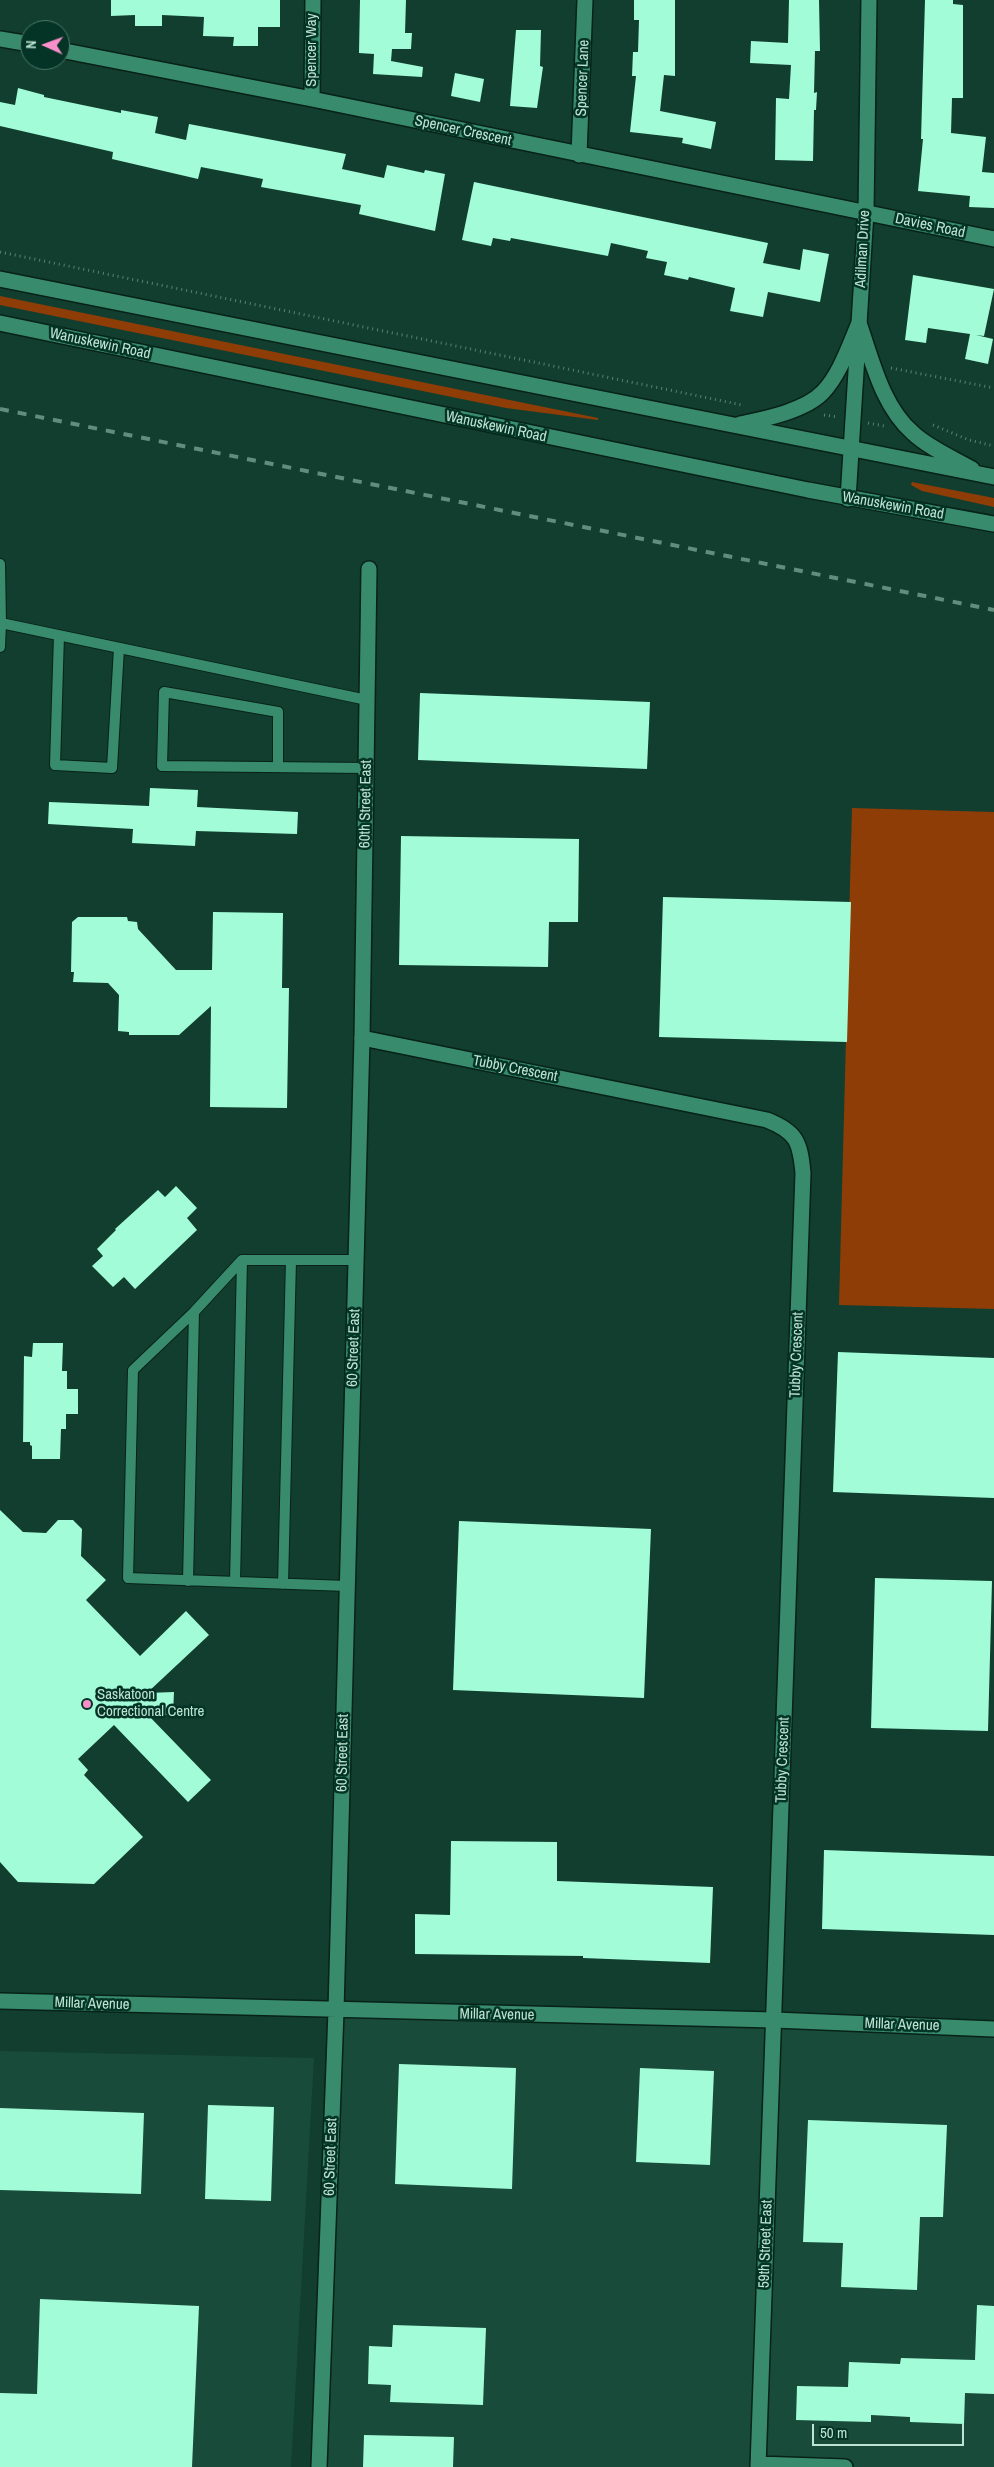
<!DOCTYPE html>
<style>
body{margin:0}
#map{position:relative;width:994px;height:2467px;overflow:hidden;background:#113e2f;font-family:"Archivo Narrow",sans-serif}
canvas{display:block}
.north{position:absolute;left:20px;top:20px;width:50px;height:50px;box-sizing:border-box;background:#043425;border:1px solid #4e7a6b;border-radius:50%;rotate:272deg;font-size:14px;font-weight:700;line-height:20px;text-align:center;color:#bde4d3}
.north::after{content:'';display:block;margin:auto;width:18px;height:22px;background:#f98fca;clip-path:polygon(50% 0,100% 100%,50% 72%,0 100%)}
.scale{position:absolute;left:812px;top:2424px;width:152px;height:22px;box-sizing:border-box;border:2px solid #bde4d3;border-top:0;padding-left:6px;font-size:15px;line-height:18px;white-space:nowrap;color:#bde4d3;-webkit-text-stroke:4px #043425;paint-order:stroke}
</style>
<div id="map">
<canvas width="994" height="2467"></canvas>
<div class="north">N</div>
<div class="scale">50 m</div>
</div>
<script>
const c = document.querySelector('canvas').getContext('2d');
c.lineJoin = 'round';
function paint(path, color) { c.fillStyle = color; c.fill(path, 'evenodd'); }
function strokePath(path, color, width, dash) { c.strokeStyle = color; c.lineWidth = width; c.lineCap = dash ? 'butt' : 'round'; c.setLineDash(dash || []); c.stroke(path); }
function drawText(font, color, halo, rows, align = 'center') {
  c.font = font + ' "Archivo Narrow",sans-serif'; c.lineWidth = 5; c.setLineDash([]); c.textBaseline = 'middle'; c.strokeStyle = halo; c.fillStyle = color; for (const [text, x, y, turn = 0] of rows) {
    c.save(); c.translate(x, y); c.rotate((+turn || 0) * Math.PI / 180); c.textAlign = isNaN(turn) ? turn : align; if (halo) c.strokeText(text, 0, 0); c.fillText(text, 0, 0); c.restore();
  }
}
const built = new Path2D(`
 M336 2011 994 2029V2467H319Z
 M0 2051 314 2058 291 2467H0Z`);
const green = new Path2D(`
 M0 296 598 418V420L506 408 0 305Z
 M912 482 994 498V507L922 491 911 485Z
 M852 808 994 812V1309L839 1305Z`);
const building = new Path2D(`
 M111 0H280V27H258V46H233L234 37 203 36 204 17 162 15V26H135V15L111 16Z
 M360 0H406L405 33H412L411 49H392L391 61 423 67 422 77 373 74 374 54 359 53Z
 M634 0H675V76L664 75 660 111 716 122 711 149 682 143 683 138 630 132 636 76H632L633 52H638L639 20H634Z
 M789 0H819L820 51H815L814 93 817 92 816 110H814L813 161 775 160 776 98 789 99 791 65 750 63 751 41 788 43Z
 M925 0H953V4L963 5V98H952L951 133 986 137 982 172 994 173V208L969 207 970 196 918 191 923 139H921Z
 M516 30H541L540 66 543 67 537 108 510 106Z
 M455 73 484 79 480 102 451 96Z
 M18 88 44 95V97L121 113V110L158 117 155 133 186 140 189 124 346 154 342 169 384 178 387 165 424 173 425 170 445 174 435 231 359 214 361 205 261 187 263 179 201 167 198 179 112 159 113 152 0 126V102L15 105Z
 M474 182 768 243 763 263 800 270 803 249 829 254 820 302 768 292 763 317 730 311 735 288 689 277 688 280 664 275 667 262 646 258 648 251 611 243 608 256 511 238 510 241 493 238 491 246 462 240Z
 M913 275 994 289 984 336 976 335 993 339 988 364 965 359 970 334 928 328 926 343 905 340Z
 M420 693 650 702 647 769 418 760Z
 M150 788 198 790 197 807 298 812 297 834 196 831 195 846 132 843 133 829 48 824 49 802 149 806Z
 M401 836 579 839 578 922H549L548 967 399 965Z
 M663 897 851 902 847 1042 659 1037Z
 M213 912 283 913 282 988H289L287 1108 210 1107 211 1006 179 1035H129V1032L118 1031 119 995 108 983 73 982 74 972H71L72 922 78 917H127L128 921 137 922 138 929 176 970H212Z
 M176 1186 197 1208 187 1218 197 1230 135 1289 124 1277 113 1287 92 1266 103 1256 97 1249 116 1230 115 1229 158 1190 165 1197Z
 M33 1343H63L62 1371H67V1389H78V1414H66V1429H61L60 1459H32V1446L30 1445V1442H23L24 1356 32 1357Z
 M838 1352 994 1358V1498L833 1492Z
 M0 1510 23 1532 46 1533 58 1520H73L82 1529 81 1556 106 1580 86 1600 140 1656 186 1611 209 1635 147 1693 174 1692 173 1715H148L211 1780 188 1802 114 1725 78 1759 88 1770 84 1775 143 1837 94 1884 18 1882 0 1862Z
 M459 1521 651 1529 644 1698 453 1690Z
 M875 1578 992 1581 988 1731 871 1728Z
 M451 1841 557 1842V1881L713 1887 710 1963 583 1958V1956L415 1954V1914L450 1915Z
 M824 1850 994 1856V1935L822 1929Z
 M399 2064 516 2068 512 2189 395 2184Z
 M640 2068 714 2071 710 2165 636 2162Z
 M208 2105 274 2107 271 2201 205 2199Z
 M0 2108 144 2113 141 2194 0 2190Z
 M808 2120 947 2125 943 2217H920L917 2290 841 2287 843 2243 803 2242Z
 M40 2299 199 2306 192 2467H0V2393L37 2394Z
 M977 2305 994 2306V2394L965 2393 964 2424 910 2422V2417L871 2415V2422L796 2420 797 2386 848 2387 849 2362 900 2364 901 2358 975 2360Z
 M393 2325 486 2328 483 2405 390 2402 391 2385 368 2384 369 2346 392 2347Z
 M364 2435 454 2437 453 2467H363Z`);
const path = new Path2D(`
 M0 252 742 405
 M891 368 994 388
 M824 415 838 417
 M868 423 884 426
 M933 425 969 440 994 446`);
const service = new Path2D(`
 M0 564 1 623 367 700
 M59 635 55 765 112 768 119 648
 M0 647 1 623
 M278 766V712L164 692 162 766 367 768
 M188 1581 194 1312
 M235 1582 242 1260
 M283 1584 291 1260
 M347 1586 128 1578 133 1370 194 1312 242 1260H356`);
const minor = new Path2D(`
 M0 39 30 44
 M60 50 312 99 994 239
 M312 99 313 0
 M579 155 585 0
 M369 569 362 1038 767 1120C797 1132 800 1142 803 1173L758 2467
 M758 2464 845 2467`);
const tertiary = new Path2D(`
 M848 499 866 212 869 0
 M0 2001 774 2020 994 2029
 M319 2467 336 2011 362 1038`);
const secondary = new Path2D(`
 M0 279 994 477
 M0 323 808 490 994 524
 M859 323C872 360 882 406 913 433 929 448 953 458 972 469
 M740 424C764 419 805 411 823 392 840 374 849 346 859 323`);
const rail = new Path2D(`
 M0 409 994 610`);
const markers = [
 [87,1704,5,"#f98fca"]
];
const streetNames = [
 ["Spencer Way",312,50,-90],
 ["Spencer Lane",583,78,-88],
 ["Spencer Crescent",463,131,12],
 ["Davies Road",930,226,12],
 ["Adilman Drive",863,249,-87],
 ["Wanuskewin Road",100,344,12],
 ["Wanuskewin Road",496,427,12],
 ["Wanuskewin Road",893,506,10],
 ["60th Street East",366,804,-89],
 ["Tubby Crescent",515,1069,11],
 ["60 Street East",354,1348,-88],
 ["Tubby Crescent",797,1355,-88],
 ["60 Street East",343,1753,-89],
 ["Tubby Crescent",783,1760,-88],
 ["Millar Avenue",92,2004,2],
 ["Millar Avenue",497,2015,1],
 ["Millar Avenue",902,2025,2],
 ["60 Street East",331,2157,-88],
 ["59th Street East",766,2244,-88]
];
const poiNames = [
 ["Saskatoon",97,1695],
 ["Correctional Centre",97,1712]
];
paint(built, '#184b39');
paint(green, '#8f3d07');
paint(building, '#a3fcd8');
strokePath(service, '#082219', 12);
strokePath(minor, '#082219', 18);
strokePath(tertiary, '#082219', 18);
strokePath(secondary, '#082219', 18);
strokePath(path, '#588273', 3, [1, 4]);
strokePath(service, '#388c6d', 10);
strokePath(minor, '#388c6d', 15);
strokePath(tertiary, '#388c6d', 15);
strokePath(secondary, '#388c6d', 15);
strokePath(rail, '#628c7c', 4, [9, 9]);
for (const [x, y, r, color] of markers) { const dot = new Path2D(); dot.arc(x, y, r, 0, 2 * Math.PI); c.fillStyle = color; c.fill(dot); strokePath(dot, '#043425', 2); }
drawText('15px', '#bde4d3', '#043425', streetNames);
drawText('15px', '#bde4d3', '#043425', poiNames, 'left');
</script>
